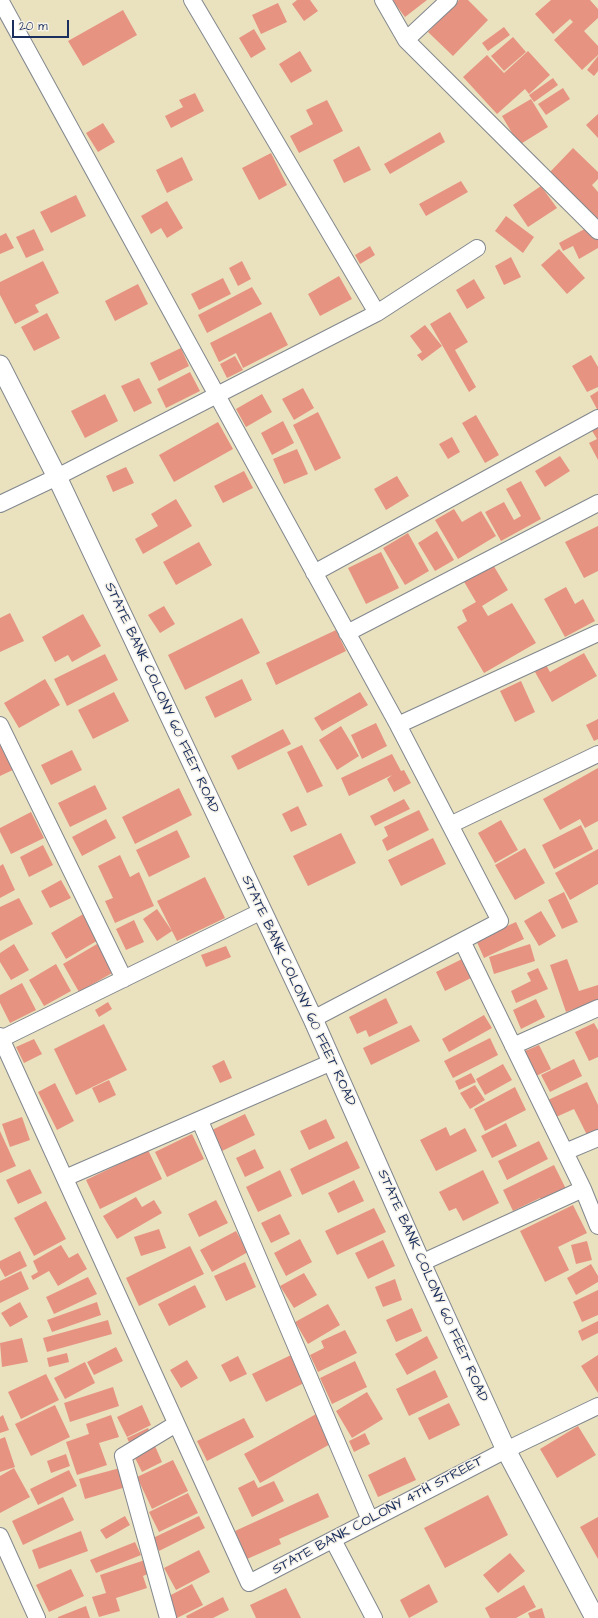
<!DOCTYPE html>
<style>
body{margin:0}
#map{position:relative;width:598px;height:1618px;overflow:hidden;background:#eae1bf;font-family:"Architects Daughter",sans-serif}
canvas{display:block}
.scale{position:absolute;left:12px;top:20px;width:57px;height:18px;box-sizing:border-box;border:2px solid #1b2f5e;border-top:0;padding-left:5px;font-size:12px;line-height:14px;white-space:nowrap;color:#1b2f5e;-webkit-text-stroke:3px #f7f3e8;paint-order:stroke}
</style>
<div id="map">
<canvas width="598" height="1618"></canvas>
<div class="scale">20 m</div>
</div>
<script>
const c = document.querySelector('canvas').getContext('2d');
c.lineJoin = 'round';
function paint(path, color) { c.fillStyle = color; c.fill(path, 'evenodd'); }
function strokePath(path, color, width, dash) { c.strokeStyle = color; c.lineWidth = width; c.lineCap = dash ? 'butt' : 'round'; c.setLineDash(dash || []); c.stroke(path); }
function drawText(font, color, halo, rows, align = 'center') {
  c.font = font + ' "Architects Daughter",sans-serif'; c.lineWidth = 3; c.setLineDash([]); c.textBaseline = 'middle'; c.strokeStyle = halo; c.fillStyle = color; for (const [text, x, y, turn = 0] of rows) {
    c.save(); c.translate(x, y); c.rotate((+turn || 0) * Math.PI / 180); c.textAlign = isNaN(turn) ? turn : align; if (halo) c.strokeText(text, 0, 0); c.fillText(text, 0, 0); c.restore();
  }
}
const building = new Path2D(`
 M297 0H310L318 11 304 21 292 4Z
 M392 0H427L405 17Z
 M459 0H468L488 20 453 56 428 32Z
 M551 0H590L598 9V18L584 31 598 46V55L582 70 554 40 573 22 570 19 553 34 535 14Z
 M278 3 287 22 261 34 252 15Z
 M123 10 137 35 83 66 68 41Z
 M504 27 510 35 488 51 482 43Z
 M254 29 266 49 251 58 239 38Z
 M513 37 526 52 504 71 491 56Z
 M300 51 312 71 291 83 279 64Z
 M528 51 550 75 529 94 525 89 497 114 463 77 487 55 504 73Z
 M598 56V71L594 76 587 70Z
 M553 78 558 85 534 102 529 95Z
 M563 88 570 99 546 115 538 104Z
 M195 93 204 111 171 128 165 116 183 107 179 100Z
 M531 99 548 127 519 145 502 116Z
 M327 100 343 131 299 153 290 136 313 124 306 110Z
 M598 114V138L586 125Z
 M103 123 115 142 98 152 86 133Z
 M440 132 445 142 390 174 384 164Z
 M359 146 371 170 344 183 333 160Z
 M573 148 598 172V179L592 185 598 192V219L550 172Z
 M271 153 287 185 259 200 242 168Z
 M182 157 193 180 167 193 156 170Z
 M461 181 468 192 426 216 419 204Z
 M541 186 557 208 528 227 513 205Z
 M76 195 86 216 51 233 40 212Z
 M167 201 183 228 167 238 161 228 151 234 141 216Z
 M506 216 534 237 523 253 495 231Z
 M590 226 598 240V248L579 259 573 246 563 251 559 243Z
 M34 229 44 250 26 258 16 237Z
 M6 233 14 248 0 254V236Z
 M370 246 375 255 360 264 355 255Z
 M559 249 585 278 567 294 541 265Z
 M511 257 521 277 504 285 495 266Z
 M43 261 59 293 35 305 39 312 15 324 0 295V282Z
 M242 261 251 279 238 286 229 268Z
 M339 276 352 299 320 316 308 294Z
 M223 278 231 294 199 310 191 294Z
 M474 279 485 298 467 309 456 290Z
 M138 284 148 304 115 321 105 301Z
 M252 287 262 304 207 333 198 315Z
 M271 312 288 345 243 368 236 353 219 362 210 343Z
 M450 312 468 342 455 350 476 387 469 392 430 324Z
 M47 313 60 338 34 351 21 327Z
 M425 325 442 346 422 361 417 355 422 352 410 336Z
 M181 348 189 366 159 381 150 363Z
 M591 355 598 367V387L587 392 572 366Z
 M235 356 243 370 227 378 220 364Z
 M190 372 200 391 166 408 157 389Z
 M139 378 152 403 134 412 121 386Z
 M303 388 314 408 294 420 282 399Z
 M598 391V411L590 396Z
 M105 394 118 421 85 438 71 411Z
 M262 394 272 412 246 427 236 409Z
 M318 412 341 458 315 471 293 425Z
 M476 415 499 455 485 463 462 423Z
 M283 421 294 443 272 455 261 433Z
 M218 422 233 449 174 482 159 455Z
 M598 426V460L589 443 597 439 591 429Z
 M452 437 460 452 448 459 439 444Z
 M297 449 308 474 284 484 273 459Z
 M560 456 570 471 545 487 535 471Z
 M126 467 134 483 113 492 106 476Z
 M244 471 253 488 223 503 214 486Z
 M397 476 409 496 386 510 374 489Z
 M521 481 541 519 501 541 485 512 504 502 514 520 521 516 506 489Z
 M176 499 192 526 143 554 135 539 158 526 151 514Z
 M454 509 462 522 481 511 496 536 458 559 435 520Z
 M598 526V571L584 578 565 542Z
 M437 531 454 560 435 571 418 543Z
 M408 533 429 571 405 585 383 548Z
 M199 542 212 565 176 585 163 562Z
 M381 552 399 588 366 604 348 568Z
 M492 563 508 590 482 606 488 616 512 603 536 643 484 673 457 627 467 621 462 610 476 602 463 580Z
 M566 587 575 604 583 599 595 621 565 637 544 599Z
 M164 606 175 624 160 633 148 615Z
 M10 613 24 641 0 652V618Z
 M83 614 101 646 72 662 68 655 55 662 42 637Z
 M242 618 260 653 185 690 168 655Z
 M336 630 346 651 276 685 266 663Z
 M584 653 597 676 552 702 535 672 546 665 550 672Z
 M105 654 118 680 67 706 54 679Z
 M45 679 60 705 19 728 4 703Z
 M242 679 252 700 215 718 205 697Z
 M521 681 535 712 515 722 500 691Z
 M114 692 129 721 93 739 78 710Z
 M360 692 368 705 322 731 314 718Z
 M598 719V739L594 741 586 725Z
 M376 723 387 746 362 759 351 735Z
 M341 726 359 756 337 770 319 740Z
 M283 729 291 744 238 770 231 756Z
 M0 740 17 768 0 776Z
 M302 745 323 786 307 793 287 752Z
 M72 750 82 770 51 785 41 765Z
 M392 754 401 771 404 770 411 783 394 792 387 779 392 775 349 796 341 778Z
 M598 768V821L585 828 580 819 560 830 543 799Z
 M95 785 107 809 70 827 58 803Z
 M179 788 192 815 135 844 122 817Z
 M404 799 410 809 375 826 370 816Z
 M298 806 307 825 291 832 282 814Z
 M419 810 429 830 387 851 382 840 388 836 384 827Z
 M31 812 44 838 11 854 0 832V828Z
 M106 819 116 838 82 856 72 837Z
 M501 820 518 850 495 863 478 833Z
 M581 825 593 849 554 869 542 845Z
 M177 830 190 857 149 877 136 850Z
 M341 833 356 863 308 886 293 856Z
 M433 838 446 864 401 886 388 860Z
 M43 845 53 865 29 877 20 857Z
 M525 848 545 883 515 900 495 865Z
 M598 849V884L570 900 555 873Z
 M120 855 130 877 139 872 154 906 115 923 105 901 113 898 98 866Z
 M3 864 15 890 0 898V866Z
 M205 877 225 918 177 941 157 901Z
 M61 880 71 898 50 908 41 891Z
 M564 892 578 922 562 929 548 900Z
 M19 898 33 924 0 941V907Z
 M157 909 172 931 157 941 143 919Z
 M541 911 556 936 539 946 524 921Z
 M85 913 100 939 66 959 51 933Z
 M134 920 144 942 126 950 116 929Z
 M516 922 524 939 484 958 476 940Z
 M14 944 29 970 11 980 0 962V953Z
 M97 944 114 972 79 992 63 964Z
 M530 944 535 961 494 974 489 957Z
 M226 946 231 957 206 967 201 955Z
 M462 959 471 978 445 991 436 972Z
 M567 959 579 991 598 985V1000L566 1012 550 965Z
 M56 964 71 991 44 1006 29 980Z
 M538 968 548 989 516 1003 511 991 531 981 527 973Z
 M22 983 36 1010 10 1023 0 1003V995Z
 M386 998 398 1023 369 1037 366 1030 357 1034 349 1017Z
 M536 999 545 1017 521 1029 513 1010Z
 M108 1002 112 1009 99 1017 95 1010Z
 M484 1015 492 1028 449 1052 442 1039Z
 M594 1023 598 1030V1057L589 1061 575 1032Z
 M104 1024 127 1070 76 1095 54 1049Z
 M411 1025 420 1041 371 1065 363 1048Z
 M490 1038 498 1055 453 1078 444 1061Z
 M34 1039 42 1054 24 1063 16 1047Z
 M539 1045 551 1069 536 1076 525 1051Z
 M574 1059 582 1076 550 1092 541 1075Z
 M224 1060 232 1078 220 1083 212 1066Z
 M503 1064 512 1080 485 1095 476 1079Z
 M471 1073 476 1082 459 1090 455 1081Z
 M109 1080 116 1095 99 1103 92 1088Z
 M587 1082 598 1105V1137L590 1141 574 1109 556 1117 548 1100Z
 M55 1083 74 1121 57 1130 38 1092Z
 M475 1085 485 1100 470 1109 460 1093Z
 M515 1087 526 1110 485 1131 474 1109Z
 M245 1114 255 1135 222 1151 212 1130Z
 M22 1117 30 1140 10 1147 2 1124Z
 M326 1119 335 1138 309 1150 300 1131Z
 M506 1123 517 1146 492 1158 481 1136Z
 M446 1127 450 1136 465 1128 477 1151 436 1171 420 1140Z
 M0 1131 16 1166 0 1173Z
 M192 1134 204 1159 167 1177 155 1152Z
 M347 1141 360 1168 302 1195 290 1169Z
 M539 1141 548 1159 507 1180 498 1161Z
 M255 1149 264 1168 245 1177 236 1158Z
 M148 1150 162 1179 100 1209 86 1180Z
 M554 1165 566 1189 542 1200 540 1198 513 1211 503 1190Z
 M30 1169 42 1193 18 1204 6 1180Z
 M280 1170 292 1196 258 1212 246 1187Z
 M483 1170 499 1203 463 1221 456 1208 449 1211 439 1192Z
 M354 1180 364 1201 338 1213 328 1193Z
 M136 1197 142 1207 154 1200 162 1213 117 1239 103 1216Z
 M216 1200 228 1223 199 1237 188 1214Z
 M46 1201 66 1239 34 1256 14 1218Z
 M573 1205 587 1233 558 1247 569 1270 545 1282 520 1231Z
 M374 1208 386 1232 337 1255 325 1231Z
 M280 1214 290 1234 271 1243 261 1223Z
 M159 1229 166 1248 141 1256 134 1237Z
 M236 1231 248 1252 212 1272 200 1250Z
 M300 1239 312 1262 286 1276 274 1253Z
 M383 1240 395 1266 368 1279 355 1253Z
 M587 1241 592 1260 576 1264 571 1245Z
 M61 1245 69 1258 78 1253 87 1269 58 1286 49 1271 33 1280 31 1276 38 1272 33 1261Z
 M190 1246 204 1274 139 1306 126 1278Z
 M20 1251 27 1266 5 1277 0 1268V1261Z
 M245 1262 256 1287 226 1301 214 1276Z
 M591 1264 598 1276V1282L576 1295 567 1278Z
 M21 1271 29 1289 0 1303V1281Z
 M304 1273 317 1295 294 1308 280 1286Z
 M88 1277 97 1294 54 1314 46 1297Z
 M395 1279 402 1300 383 1307 375 1287Z
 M195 1285 206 1307 169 1326 158 1304Z
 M598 1290V1315L582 1322 573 1302Z
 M20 1302 28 1317 10 1327 1 1313Z
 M97 1302 101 1315 52 1332 47 1320Z
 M328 1304 340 1325 308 1344 295 1322Z
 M412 1308 422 1331 396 1342 386 1320Z
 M108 1320 112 1334 47 1352 43 1338Z
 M598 1321V1333L582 1341 578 1331Z
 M345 1330 357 1353 318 1372 310 1355 324 1348 321 1341Z
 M427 1336 438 1358 407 1375 395 1354Z
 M22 1338 28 1362 2 1367 0 1343Z
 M116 1347 123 1361 94 1375 87 1362Z
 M67 1353 69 1362 49 1367 47 1358Z
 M291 1355 304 1383 266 1402 252 1374Z
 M598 1355V1393L581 1366Z
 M238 1356 247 1374 230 1382 221 1365Z
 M187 1360 198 1378 181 1388 170 1370Z
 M355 1361 367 1387 332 1404 320 1378Z
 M85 1362 95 1383 65 1399 54 1378Z
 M435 1370 448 1397 409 1416 396 1389Z
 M46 1374 59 1400 21 1419 8 1392Z
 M113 1387 119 1406 70 1422 64 1403Z
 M367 1392 383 1419 352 1438 336 1411Z
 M449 1403 460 1425 429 1440 418 1418Z
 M55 1405 70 1437 31 1456 15 1424Z
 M142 1405 151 1425 127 1437 117 1417Z
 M318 1413 334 1442 260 1483 244 1454Z
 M3 1415 9 1430 0 1433V1417Z
 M111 1415 119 1437 99 1443 107 1465 77 1475 66 1442 89 1434 86 1424Z
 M244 1418 254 1437 207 1461 197 1441Z
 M578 1426 596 1455 557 1478 540 1449Z
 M148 1428 152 1437 132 1448 127 1438Z
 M365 1433 370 1444 354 1452 349 1441Z
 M5 1437 15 1467 0 1472V1439Z
 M155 1446 162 1462 142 1472 134 1456Z
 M66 1454 70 1466 51 1473 47 1461Z
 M405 1457 416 1480 378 1497 368 1475Z
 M173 1460 188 1491 152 1509 137 1477Z
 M14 1468 30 1497 0 1513V1476Z
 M120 1468 126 1487 85 1499 79 1479Z
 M69 1470 77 1486 38 1505 30 1489Z
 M254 1480 258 1488 274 1481 284 1501 252 1517 238 1488Z
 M188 1493 198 1513 159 1532 149 1512Z
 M318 1493 329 1517 279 1539 281 1544 247 1559 235 1531Z
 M488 1495 508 1535 445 1568 424 1528Z
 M63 1497 74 1520 23 1545 12 1521Z
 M125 1516 130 1525 106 1539 100 1530Z
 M199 1516 205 1528 159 1551 153 1538Z
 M598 1517V1559L580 1527Z
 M81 1531 88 1551 39 1569 32 1550Z
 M135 1542 141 1555 96 1573 90 1560Z
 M199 1550 210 1572 176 1590 164 1568Z
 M510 1553 525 1571 498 1593 483 1575Z
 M145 1560 150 1573 143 1576 147 1588 116 1598 120 1611 99 1617 92 1597 106 1593 100 1575Z
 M71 1569 84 1596 49 1612 36 1585Z
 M192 1584 203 1605 177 1618 167 1597Z
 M429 1584 438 1602 409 1618 400 1600Z
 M524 1585 536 1607 516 1618H490L485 1608Z
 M286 1588 301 1618H256L250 1605Z
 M223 1597 229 1610 213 1618H187L186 1616Z
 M86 1606 90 1618H58V1617Z
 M542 1608 545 1618H530L528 1613Z`);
const minor = new Path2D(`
 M0 0 398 725 598 633
 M192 0 377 313
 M383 0 406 40 598 231
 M406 40 449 0
 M0 504 57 477 377 313 477 248
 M314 573 598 418
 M347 633 598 503
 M0 725 124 979
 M450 825 598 754
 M462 941 583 1189 598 1226
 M313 1019 500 921 398 725
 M0 1036 249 1583 506 1450 598 1406
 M1 1039 262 911
 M513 1046 598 1008
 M200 1121 370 1520
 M565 1152 598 1138
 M65 1178 332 1062
 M421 1263 583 1189
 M0 1536 37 1618
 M333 1540 374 1618
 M168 1618 123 1456 176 1424`);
const tertiary = new Path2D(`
 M0 365 57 477 313 1019 421 1263 506 1450 595 1618`);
const streetNames = [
 ["STATE BANK COLONY 60 FEET ROAD",161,698,65],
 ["STATE BANK COLONY 60 FEET ROAD",298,991,65],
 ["STATE BANK COLONY 60 FEET ROAD",432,1286,66],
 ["STATE BANK COLONY 4TH STREET",378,1516,-28]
];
paint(building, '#e79382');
strokePath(minor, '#82888e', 18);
strokePath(tertiary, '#82888e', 21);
strokePath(minor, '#fff', 16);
strokePath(tertiary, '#fff', 19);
drawText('14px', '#1b2f5e', '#f7f3e8', streetNames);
</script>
